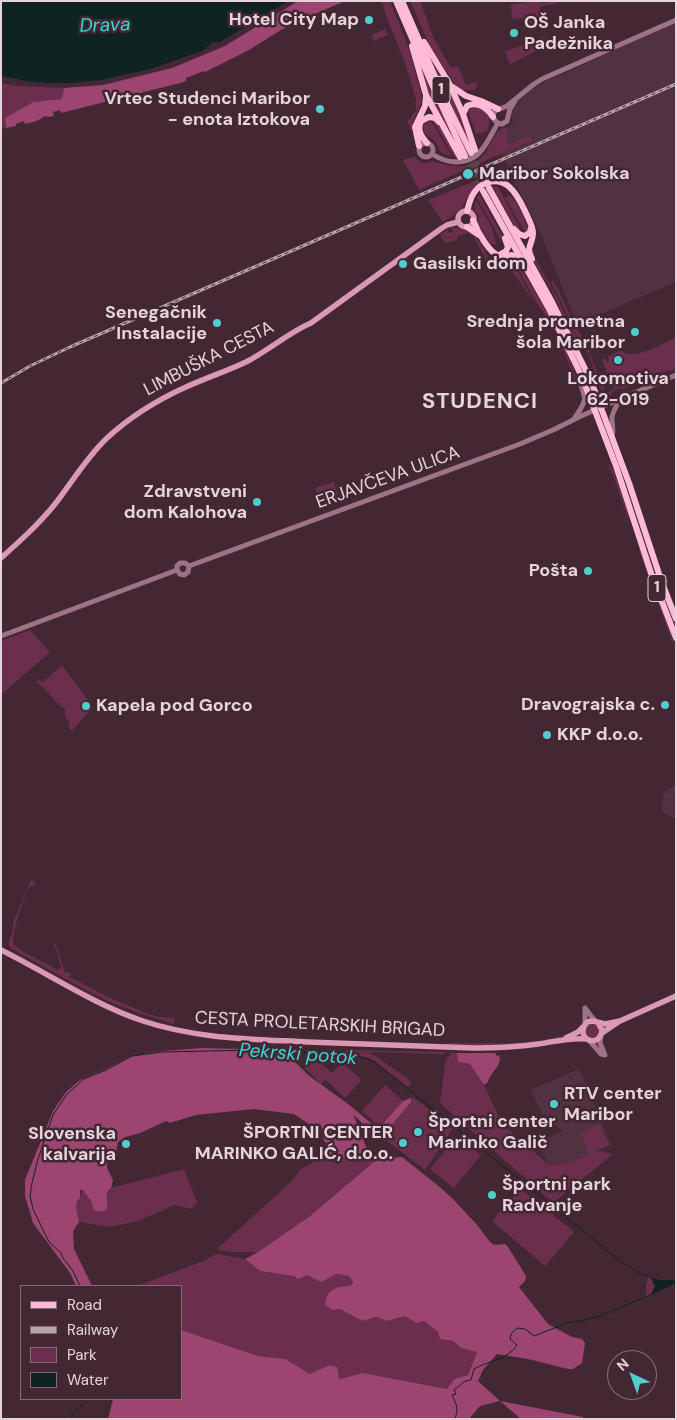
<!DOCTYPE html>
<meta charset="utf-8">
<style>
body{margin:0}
#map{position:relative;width:677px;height:1420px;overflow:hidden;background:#432834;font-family:"DM Sans",sans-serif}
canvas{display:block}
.frame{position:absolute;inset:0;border:2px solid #e6d4db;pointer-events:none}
.legend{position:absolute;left:20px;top:1285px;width:162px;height:115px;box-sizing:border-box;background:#432834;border:1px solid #846d77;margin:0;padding:6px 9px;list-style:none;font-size:15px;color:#e6d4db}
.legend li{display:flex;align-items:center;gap:10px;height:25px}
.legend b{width:25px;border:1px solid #846d77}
.north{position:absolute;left:607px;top:1350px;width:50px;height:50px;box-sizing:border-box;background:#432834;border:1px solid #846d77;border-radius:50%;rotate:318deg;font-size:14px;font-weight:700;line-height:20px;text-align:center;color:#e6d4db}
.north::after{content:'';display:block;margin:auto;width:18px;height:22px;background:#52cdcd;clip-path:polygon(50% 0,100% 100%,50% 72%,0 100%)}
</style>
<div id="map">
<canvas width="677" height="1420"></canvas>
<div class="frame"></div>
<ul class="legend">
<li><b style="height:6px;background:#ffbad8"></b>Road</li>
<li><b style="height:6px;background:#b7a3ab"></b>Railway</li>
<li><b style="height:14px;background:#6b2e4c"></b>Park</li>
<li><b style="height:14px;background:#0f2323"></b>Water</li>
</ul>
<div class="north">N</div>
</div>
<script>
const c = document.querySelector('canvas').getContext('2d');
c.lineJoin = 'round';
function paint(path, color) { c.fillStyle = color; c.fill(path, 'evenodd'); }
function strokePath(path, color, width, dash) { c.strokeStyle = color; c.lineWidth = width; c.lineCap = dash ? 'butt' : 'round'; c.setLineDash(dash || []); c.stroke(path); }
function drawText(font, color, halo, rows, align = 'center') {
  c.font = font + ' "DM Sans",sans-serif'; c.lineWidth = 5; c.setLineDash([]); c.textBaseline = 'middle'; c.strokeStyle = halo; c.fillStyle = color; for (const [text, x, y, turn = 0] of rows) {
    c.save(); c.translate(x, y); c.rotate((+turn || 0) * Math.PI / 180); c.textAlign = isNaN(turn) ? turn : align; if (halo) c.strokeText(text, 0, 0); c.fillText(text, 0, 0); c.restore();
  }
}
const built = new Path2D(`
 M676 22V282L577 324 543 239 494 139 501 129 504 127 507 128 513 123 512 113 514 106 534 87Z
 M676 785V819L662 812V803L663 795 668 790Z
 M579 1069 611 1145 567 1163 549 1165 537 1143 563 1131 543 1116 531 1090Z`);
const green = new Path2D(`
 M382 1H390L409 49 421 93V104L413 121 412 132 407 121 411 119V117L416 110V100L405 63 386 16Z
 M410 1H420L434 39 451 68 458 66 466 85 478 81 475 90H461L454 83 429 44Z
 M540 1V3L556 1V4L540 6 541 23 529 24 528 18 512 19 511 4Z
 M385 29 388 35 374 41 371 35Z
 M544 36 548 45 510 64 505 52Z
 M428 53 445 81 460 113 472 150Z
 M418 58 463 157 428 93Z
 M1 83 18 86 64 88 63 99 33 102 5 118 6 128 1 129Z
 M475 107C488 111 493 118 487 131L476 134 468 112 471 108Z
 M432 119 438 124 458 158 454 157Z
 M429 121 433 124 452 157 440 152C439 150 438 147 437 144 431 135 422 138 424 124Z
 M504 127 507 128V145L528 136 529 138 531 137 533 140 419 190 403 160 415 157C418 159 420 163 425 163 428 163 431 160 435 162 454 167 472 171 486 152 491 144 495 131 504 127Z
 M502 170 499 176C492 178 486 178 480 182 471 187 469 196 464 204 459 212 451 217 443 222L428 200Z
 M493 187H498L522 232 516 229Z
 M479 194 505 241V247L477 198Z
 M510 195C518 202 525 218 528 230L525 232 505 198Z
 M476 200 492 228 496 243V245L491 244 478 223V215L474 209Z
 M451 228C457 227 458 229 463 230 478 234 480 244 488 256L486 260 474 237 469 233 457 236V240L445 243 440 235 448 229V233L453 232Z
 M533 255 557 297 570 327 580 342 579 343 572 336 552 291 531 256Z
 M512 258 520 266 559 333 581 389 583 400 557 334 535 300Z
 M505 261H511L514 264 534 302Z
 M553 281 560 293 561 297 573 321 570 322 562 303 551 282Z
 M571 323 575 324 590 353 588 354 570 324Z
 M676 337V370L668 371 623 389 622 388 619 389 622 373 618 389 611 393V395L608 396C597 391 594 366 589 356L590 355 606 393 614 390 602 360 605 358 607 362 609 361 608 356 620 351 626 353 625 362 626 354C644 355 661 345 676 337Z
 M609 464 614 472 630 519 627 516 613 475 608 465Z
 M334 482 340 502 321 508 315 488Z
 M640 549 669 628 676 652 640 553 639 551Z
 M30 630 50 652 3 693 1 691V641Z
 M62 665 93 707 72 731 68 727 70 723 65 716V709C53 702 48 689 36 682L39 680 43 682Z
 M31 880 35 882 36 887 34 885 29 887C24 900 10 932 14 945L24 952 58 970 61 967 58 955 50 936 53 942 56 945 65 973 71 972 69 977 82 983 108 997 148 1014 160 1017 174 1018V1024L142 1014 112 1003 78 986 9 947C8 939 15 930 13 923Z
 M586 1031a7 7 0 1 1 14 0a7 7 0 1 1-14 0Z
 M570 1033C549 1047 476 1045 448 1045L447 1043C488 1042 531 1048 570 1033Z
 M348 1050 445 1052 444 1055 440 1054 371 1052V1055H374L412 1082 408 1087 370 1058 343 1054 341 1053Z
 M450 1053H457L458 1062 470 1064 484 1085 502 1124 549 1165 567 1163 589 1154 580 1133 599 1124 609 1145 591 1153 598 1151 613 1154 553 1203 440 1103 446 1058 450 1056Z
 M314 1057 332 1073 342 1062 362 1080 345 1098 326 1080 321 1084 304 1067Z
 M385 1085 403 1101 380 1127 362 1111Z
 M413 1097 453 1128 425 1170 382 1137Z
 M457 1136 481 1155 454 1188 430 1169Z
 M367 1149 375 1161 310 1216 258 1252H233L218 1250V1248L292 1181 300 1170 329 1153V1156C340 1160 358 1157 367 1149Z
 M184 1169 197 1202 191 1209 175 1205 135 1222 108 1227 79 1222 76 1208 77 1201 80 1198 82 1189 91 1201 96 1211 104 1210 108 1204 107 1192 111 1188Z
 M521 1189 574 1232 545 1266 492 1221Z
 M216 1254 245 1259 260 1271 295 1276 298 1279 307 1274 321 1282 337 1274 349 1276 353 1282 352 1285 342 1286 333 1310 340 1309 363 1321 376 1317 387 1321 405 1316 416 1323 424 1321 438 1332 440 1339 453 1341 461 1348 477 1352 468 1375 454 1379 447 1389 363 1373 338 1379 310 1374 285 1359 258 1356 181 1330V1286H137L206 1260Z
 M648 1277 651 1278 655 1286 651 1295 646 1297V1287Z`);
const forest = new Path2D(`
 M298 1H345L315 14 281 30 249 50 205 72 204 71 186 78V81L180 83 61 113 60 110 53 112 54 116 49 117 45 116 37 121 25 124 24 121 16 124V126L6 128 5 118 33 102 62 99 64 88 103 85 172 68 225 46Z
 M202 1048 241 1049 270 1053 285 1052 308 1075 348 1104 377 1128 380 1127 403 1101 411 1098V1102L381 1137 376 1139 372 1137 365 1126 353 1114 367 1149C358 1157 342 1159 330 1158L328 1145 324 1141 321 1125 312 1126 294 1114 254 1109 196 1115 170 1123 166 1121 140 1133 125 1137 118 1142 116 1151 107 1163V1168L113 1180 111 1188 107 1192C106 1202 113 1213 96 1211L93 1208 91 1201 82 1189 80 1191V1198L77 1201 76 1208 79 1222 73 1231 74 1249 92 1286H76L70 1273 33 1223 25 1196V1180L53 1111 66 1092 80 1080 106 1069 131 1056 162 1051Z
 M457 1053H496V1056L499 1055C503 1066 490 1072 488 1082L484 1085 470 1064 458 1062Z
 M402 1157 441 1188 453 1199 478 1226 490 1242 494 1245 505 1244 508 1247 526 1276 525 1281 519 1287 548 1324 572 1337 582 1339 585 1343 582 1363 573 1369H568L528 1359 497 1354 483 1370 478 1381 500 1401 583 1417V1419H521L500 1401 480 1406 469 1419H108L113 1399H181V1330L258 1356 285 1359 310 1374 330 1365 337 1367 339 1379 363 1373 447 1389 454 1379 468 1375 477 1352 461 1348 453 1341 440 1339 438 1332 424 1321 416 1323 405 1316 387 1321 376 1317 363 1321 340 1309 333 1310 325 1305C327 1288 337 1287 352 1285L353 1282 349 1276 337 1274 321 1282 307 1275 298 1279 294 1276 260 1271 245 1259 258 1252 310 1216 375 1161 389 1158Z`);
const water = new Path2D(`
 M1 1H289L220 42H213L202 51 170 62 151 69 101 80 70 83H51L32 82 1 76Z
 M651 1278 660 1280H676V1283L651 1295 655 1286Z`);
const stream = new Path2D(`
 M80 1286 73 1271 63 1258 61 1253 49 1242 33 1209 30 1196 32 1183 38 1159 53 1115 67 1094 84 1079 106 1070 132 1056 162 1052 257 1050 289 1051 362 1057 375 1062 620 1261 637 1272 652 1278
 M69 1419C74 1411 82 1406 88 1399
 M454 1419C460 1411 456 1403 452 1395L456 1394 454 1390 465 1381 471 1380 474 1369C488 1361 509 1359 517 1345L510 1339 511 1334 517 1328 525 1329 534 1336 567 1323 581 1321 597 1317 650 1295`);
const primaryTunnel = new Path2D(`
 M471 153 488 187
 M465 156 483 190`);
const tertiary = new Path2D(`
 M498 123C493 120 492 115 495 111L507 106 534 84 542 79 676 20
 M498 123 502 124 507 121 510 109 515 101
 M419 150a7 7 0 1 1 14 0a7 7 0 1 1-14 0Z
 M432 154C449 165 471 166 484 147 489 140 493 131 498 123
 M574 419C585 402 588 402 580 382L582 377
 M612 436C614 430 612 427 612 420 611 414 616 407 619 401
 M189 566 520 444 553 430 581 416 676 375
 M177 570 180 574 184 575 188 572 189 566
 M177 570V566L180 563H185L189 566
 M1 636 177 570
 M585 1008 595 1021
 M585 1008V1024
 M601 1036 600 1043 605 1055
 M589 1040 601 1054 605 1055`);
const secondary = new Path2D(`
 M458 219a8 8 0 1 1 16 0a8 8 0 1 1-16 0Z
 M1 558C20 541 39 524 55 504 72 482 87 457 107 438 131 416 157 400 186 387 206 378 227 371 246 362 269 350 288 333 311 323L442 228 447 225 458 222
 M1 950C49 974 93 1004 143 1021 197 1039 252 1039 308 1042 363 1044 418 1046 474 1048 495 1048 517 1047 538 1044 554 1042 570 1037 586 1039
 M598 1023 602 1030C600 1050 573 1039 587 1022L593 1021 605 1024 620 1021
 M602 1033 620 1021 676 996
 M566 1038 578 1032 583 1027`);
const primary = new Path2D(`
 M396 1 431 82 465 156
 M402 1 443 95 471 153
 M424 42 449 83 463 114 475 150
 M412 46 426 95 460 157
 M451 86 466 96 481 101 498 109
 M463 114 467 106C478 101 487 108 493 117
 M427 143C421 136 417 130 421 121L429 117 435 118 439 122
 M419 146 415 127 425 106 426 96
 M489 188 552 302 591 381 629 483 661 580 676 619
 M483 191 548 307 582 377 616 466 651 573 676 638
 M467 211C470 201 472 191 482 185 505 172 517 194 525 211 528 218 533 226 533 233 533 245 525 246 532 259
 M473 220C477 230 489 254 500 256 503 257 508 256 512 255L519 262
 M467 227 479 235
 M514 229 519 234 525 236 530 232 531 228
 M499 255 506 251 508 247 505 238`);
const rail = new Path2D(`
 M1 383 30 366 70 347 676 84`);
const markers = [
 [369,20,5,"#52cdcd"],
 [514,33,5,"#52cdcd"],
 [320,109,5,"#52cdcd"],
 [468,174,6,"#52cdcd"],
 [403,264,5,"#52cdcd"],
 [217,323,5,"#52cdcd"],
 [635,332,5,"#52cdcd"],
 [618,360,5,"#52cdcd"],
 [257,502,5,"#52cdcd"],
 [588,571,5,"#52cdcd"],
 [665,705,5,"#52cdcd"],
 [86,706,5,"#52cdcd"],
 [547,735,5,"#52cdcd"],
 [554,1104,5,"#52cdcd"],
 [418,1132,5,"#52cdcd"],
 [403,1143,5,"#52cdcd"],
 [126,1144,5,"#52cdcd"],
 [492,1195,5,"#52cdcd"]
];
const shields = [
 [441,90,18],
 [657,588,18]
];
const shieldNames = [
 ["1",441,90],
 ["1",657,588]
];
const poiNames = [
 ["Hotel City Map",359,20],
 ["OŠ Janka",524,23,"left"],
 ["Padežnika",524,44,"left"],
 ["Vrtec Studenci Maribor",310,99],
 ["- enota Iztokova",310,120],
 ["Maribor Sokolska",479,174,"left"],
 ["Gasilski dom",413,264,"left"],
 ["Senegačnik",207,313],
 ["Instalacije",207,334],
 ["Srednja prometna",625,322],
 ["šola Maribor",625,343],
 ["Lokomotiva",618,379,"center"],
 ["62-019",618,400,"center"],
 ["Zdravstveni",247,492],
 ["dom Kalohova",247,513],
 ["Pošta",578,571],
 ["Dravograjska c.",655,705],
 ["Kapela pod Gorco",96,706,"left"],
 ["KKP d.o.o.",557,735,"left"],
 ["RTV center",564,1094,"left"],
 ["Maribor",564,1115,"left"],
 ["Športni center",428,1122,"left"],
 ["Marinko Galič",428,1143,"left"],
 ["ŠPORTNI CENTER",393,1133],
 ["MARINKO GALIĆ, d.o.o.",393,1154],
 ["Slovenska",116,1134],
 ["kalvarija",116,1155],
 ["Športni park",502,1185,"left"],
 ["Radvanje",502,1206,"left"]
];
const streetNames = [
 ["LIMBUŠKA CESTA",209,359,-27],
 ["ERJAVČEVA ULICA",388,478,-20],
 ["CESTA PROLETARSKIH BRIGAD",320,1025,3]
];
const waterNames = [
 ["Drava",105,26,-2],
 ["Pekrski potok",298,1055,4]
];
const districtNames = [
 ["STUDENCI",480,402]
];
paint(built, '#523140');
paint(green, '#6b2e4c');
paint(forest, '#9d4571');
paint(water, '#0f2323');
strokePath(stream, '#0f2323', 1);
strokePath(primaryTunnel, '#5b424d', 6, [6, 3]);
strokePath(tertiary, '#9d7385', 5);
strokePath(secondary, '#da98b5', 5.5);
strokePath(primary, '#ffbad8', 6);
strokePath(rail, '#b7a3ab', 3);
strokePath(rail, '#432834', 1, [4]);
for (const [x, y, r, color] of markers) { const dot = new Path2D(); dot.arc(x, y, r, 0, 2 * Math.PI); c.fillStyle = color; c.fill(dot); strokePath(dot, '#432834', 2); }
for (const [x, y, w] of shields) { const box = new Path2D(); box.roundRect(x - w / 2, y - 13.5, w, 27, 4); c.fillStyle = '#432834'; c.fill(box); strokePath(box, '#e6d4db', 1); }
drawText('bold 16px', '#e6d4db', null, shieldNames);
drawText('bold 18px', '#e6d4db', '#432834', poiNames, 'right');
drawText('18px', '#e6d4db', '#432834', streetNames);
drawText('italic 19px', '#38d9d9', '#432834', waterNames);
c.letterSpacing = '1px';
drawText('bold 22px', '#e6d4db', '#432834', districtNames);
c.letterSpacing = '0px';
</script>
